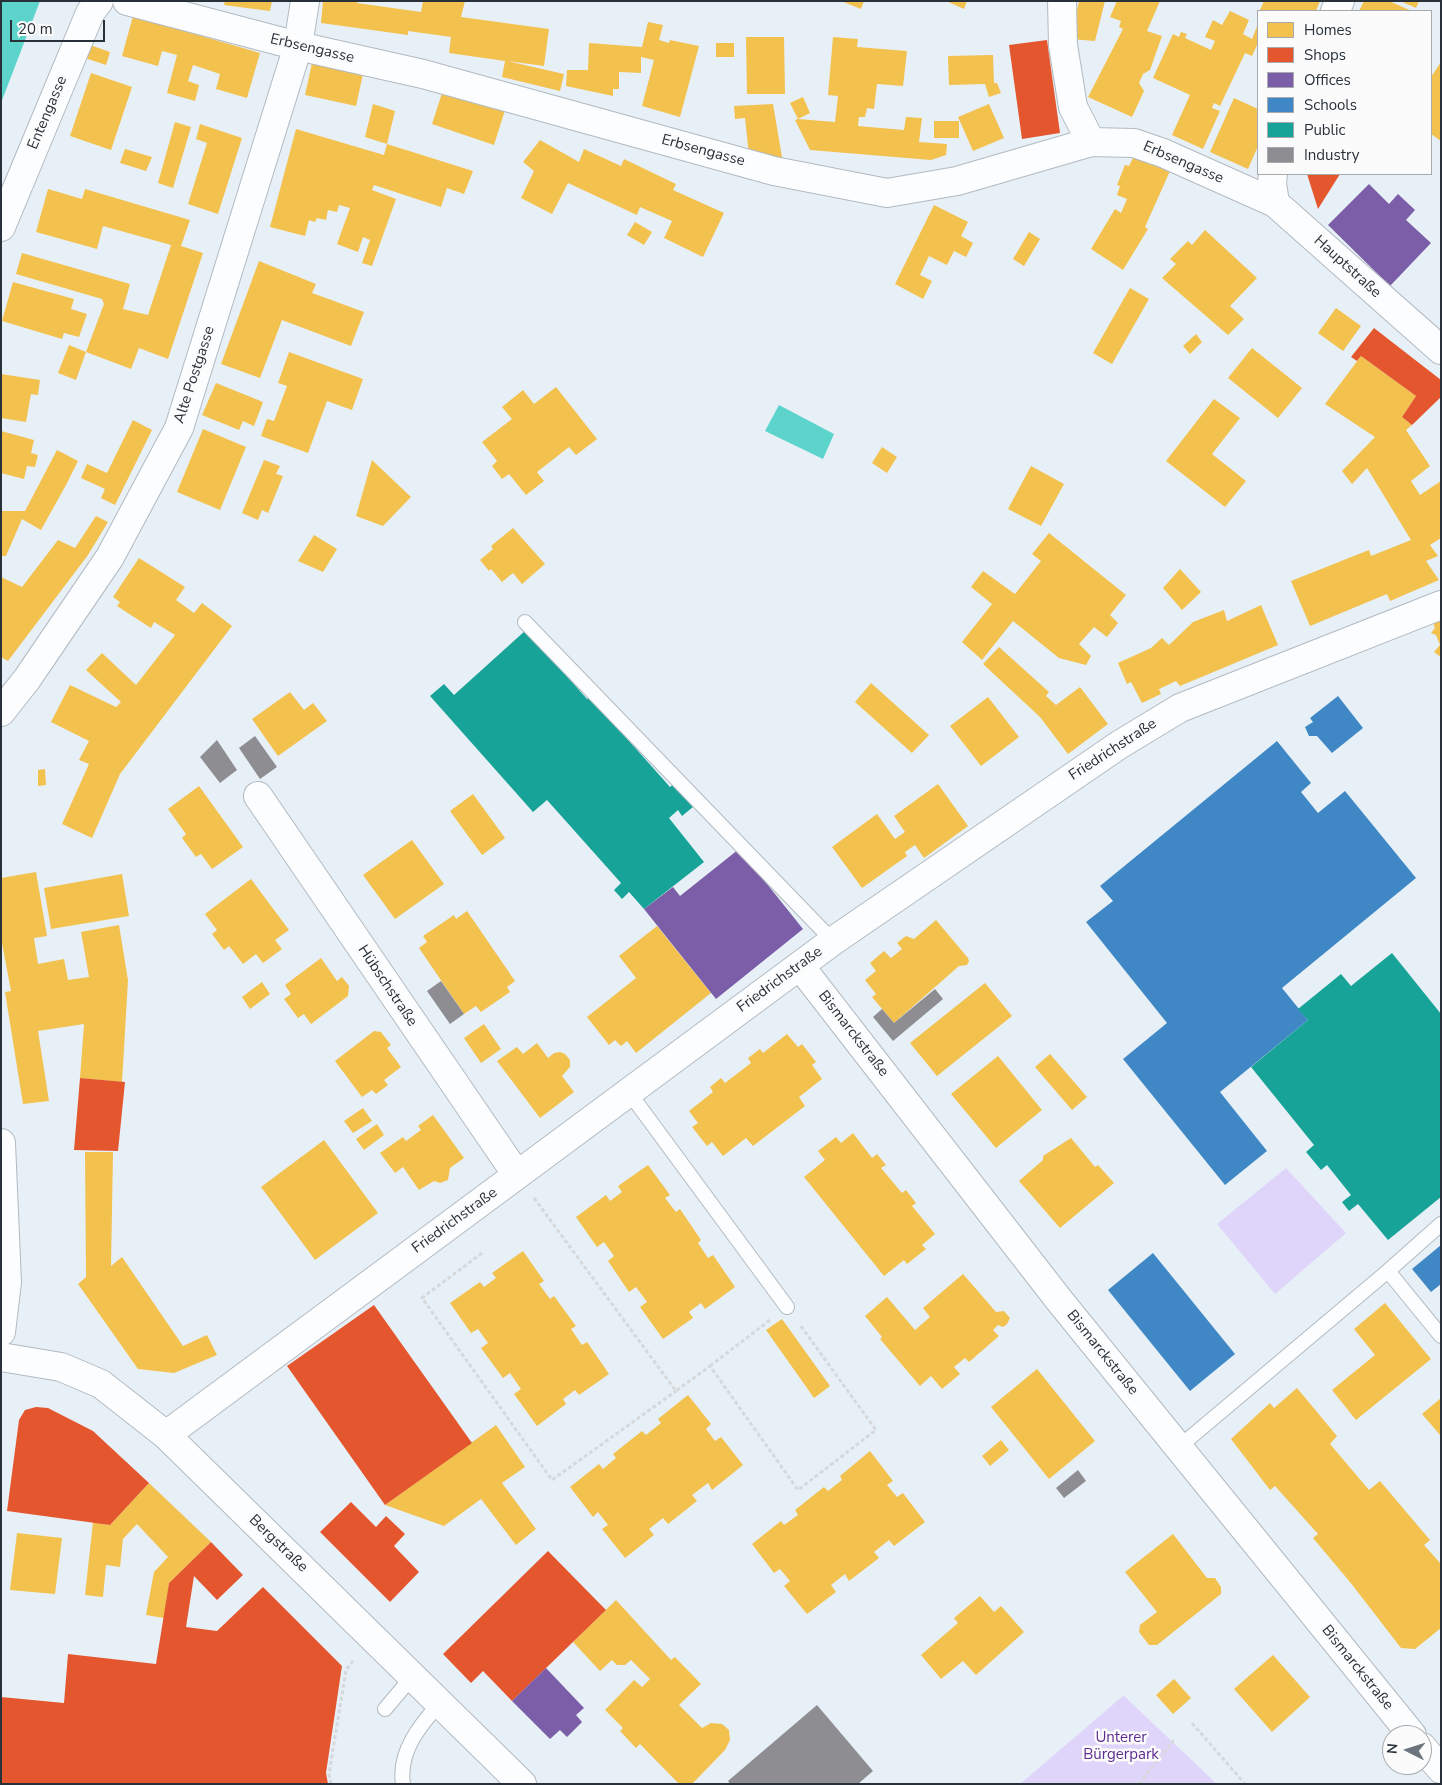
<!DOCTYPE html>
<meta charset="utf-8">
<style>
body{margin:0}
#map{position:relative;width:1442px;height:1785px;overflow:hidden;background:#e8f0f7;font-family:"Nunito Sans",sans-serif}
canvas{display:block}
.frame{position:absolute;inset:0;border:2px solid #283139;pointer-events:none}
.legend{position:absolute;left:1257px;top:10px;width:175px;height:165px;box-sizing:border-box;background:#fbfbfb;border:1px solid #a7aaad;margin:0;padding:6px 9px;list-style:none;font-size:15px;color:#283139}
.legend li{display:flex;align-items:center;gap:10px;height:25px}
.legend b{width:25px;border:1px solid #a7aaad}
.north{position:absolute;left:1382px;top:1725px;width:50px;height:50px;box-sizing:border-box;background:#fbfbfb;border:1px solid #a7aaad;border-radius:50%;rotate:275deg;font-size:14px;font-weight:700;line-height:20px;text-align:center;color:#283139}
.north::after{content:'';display:block;margin:auto;width:18px;height:22px;background:#6b747c;clip-path:polygon(50% 0,100% 100%,50% 72%,0 100%)}
.scale{position:absolute;left:10px;top:20px;width:95px;height:22px;box-sizing:border-box;border:2px solid #283139;border-top:0;padding-left:6px;font-size:15px;line-height:18px;white-space:nowrap;color:#283139;-webkit-text-stroke:4px #fbfbfb;paint-order:stroke}
</style>
<div id="map">
<canvas width="1442" height="1785"></canvas>
<div class="frame"></div>
<ul class="legend">
<li><b style="height:14px;background:#f2c14e"></b>Homes</li>
<li><b style="height:14px;background:#e4572e"></b>Shops</li>
<li><b style="height:14px;background:#7b5ea7"></b>Offices</li>
<li><b style="height:14px;background:#3f88c5"></b>Schools</li>
<li><b style="height:14px;background:#17a398"></b>Public</li>
<li><b style="height:14px;background:#8d8d92"></b>Industry</li>
</ul>
<div class="north">N</div>
<div class="scale">20 m</div>
</div>
<script>
const c = document.querySelector('canvas').getContext('2d');
c.lineJoin = 'round';
function paint(path, color) { c.fillStyle = color; c.fill(path, 'evenodd'); }
function strokePath(path, color, width, dash) { c.strokeStyle = color; c.lineWidth = width; c.lineCap = dash ? 'butt' : 'round'; c.setLineDash(dash || []); c.stroke(path); }
function drawText(font, color, halo, rows, align = 'center') {
  c.font = font + ' "Nunito Sans",sans-serif'; c.lineWidth = 5; c.setLineDash([]); c.textBaseline = 'middle'; c.strokeStyle = halo; c.fillStyle = color; for (const [text, x, y, turn = 0] of rows) {
    c.save(); c.translate(x, y); c.rotate((+turn || 0) * Math.PI / 180); c.textAlign = isNaN(turn) ? turn : align; if (halo) c.strokeText(text, 0, 0); c.fillText(text, 0, 0); c.restore();
  }
}
const green = new Path2D(`
 M1286 1168 1346 1233 1275 1294 1217 1224Z
 M1123 1695 1217 1784H1020L1123 1696Z`);
const water = new Path2D(`
 M1 1H40L1 103Z
 M779 405 834 434 823 459 765 431Z`);
const homes = new Path2D(`
 M225 1H272L270 11 224 5Z
 M323 1H357V3L421 12 423 1H465L461 17 549 29 544 66 507 61 564 74 560 91 502 77 505 61 449 53 451 37 408 31V35L321 23Z
 M841 1H864L861 9Z
 M946 1H967L964 9Z
 M1079 1H1105L1095 41 1071 39Z
 M1117 1H1160L1147 31 1162 36 1150 70 1143 74 1139 83 1144 91 1132 117 1088 97 1123 29 1119 27 1121 21 1110 17Z
 M1264 1H1320L1316 11H1263L1260 10Z
 M1364 1H1389L1412 11H1359Z
 M1400 1H1419L1416 8Z
 M1230 11 1249 20 1243 34 1252 39 1258 24V43L1252 56 1245 53 1220 106 1214 103 1212 108 1220 111 1203 149 1172 135 1190 95 1153 78 1173 34 1179 37 1181 32 1187 34 1185 38 1211 50 1215 41 1205 37 1213 20 1222 25Z
 M133 16 260 53 247 98 216 89 220 74 193 65 188 81 199 85 195 101 167 93 177 55 162 51 158 66 122 56Z
 M648 22 663 25 659 40 669 43 670 40 699 46 680 117 642 106 654 60 641 57V73L619 72V89H613V96L566 86 567 70H588L589 43 642 47Z
 M746 37H784L785 94H747Z
 M833 37 858 39 857 47 907 51 903 86 877 84 874 109 867 108 865 117H859L858 126 904 130 906 117 922 118 919 142 947 144 946 155 931 160 810 150 795 120 798 119 790 103 803 97 810 113 798 119 835 122 838 96 828 95Z
 M716 43H734V57H716Z
 M90 45 110 52 106 65 85 58Z
 M993 55 994 83H997L1001 93 989 97 985 84 949 85 948 56Z
 M1441 62V141L1431 134V77Z
 M312 63 363 74 356 106 305 95Z
 M91 73 132 87 111 150 70 136Z
 M443 90 505 110 494 145 432 124Z
 M1234 98 1258 109V146L1248 169 1210 152Z
 M373 104 395 111 387 144 473 171 464 194 447 188 441 207 374 185 372 190 396 199 372 266 362 263 370 240 363 237 358 252 337 244 350 208 339 205 337 212 328 210 326 220 317 218 315 222 309 220 305 236 270 227 296 129 384 155 387 144 365 137Z
 M773 104 783 163 749 155 745 118 735 119 734 106Z
 M989 104 1004 138 973 151 958 117Z
 M934 121H959V138H934Z
 M175 122 191 127 173 188 158 183Z
 M200 124 242 138 218 214 188 204 207 143 196 139Z
 M540 140 579 162 584 149 621 166 624 159 676 184 673 190 724 213 703 257 664 238 672 221 640 207 637 215 568 183 552 214 521 198 534 171 523 162Z
 M125 149 152 157 146 171 120 163Z
 M1134 156 1170 171 1145 227 1148 229 1123 270 1091 249 1115 209 1121 213 1127 199 1117 195 1120 186 1117 185 1125 165 1129 166Z
 M48 189 82 199 85 189 190 220 181 246 203 253 168 359 139 348 131 369 86 352 104 304 102 299 16 274 22 253 130 284 123 309 148 315 171 245 103 226 97 249 36 232Z
 M934 205 968 222 961 236 973 243 966 257 954 251 947 265 929 256 920 275 932 281 923 299 895 284Z
 M635 222 652 232 644 245 627 235Z
 M1205 230 1257 278 1230 306 1244 319 1228 335 1162 278 1176 264 1170 259 1188 241 1192 245Z
 M1029 232 1040 239 1024 266 1013 259Z
 M259 261 316 284 312 293 364 312 351 346 282 320 260 378 221 364Z
 M13 282 74 299 71 309 87 314 79 337 64 333 62 339 2 321Z
 M1130 288 1149 299 1112 364 1093 353Z
 M1336 308 1361 326 1343 351 1318 333Z
 M1196 334 1202 342 1190 354 1183 346Z
 M69 345 86 352 76 380 58 373Z
 M1252 348 1302 388 1278 418 1228 378Z
 M289 352 363 379 352 410 327 401 308 453 261 436 267 419 274 421 287 386 278 383Z
 M1361 356 1416 396 1402 417 1412 425 1406 430 1430 466 1411 481 1420 495 1441 481V538L1430 545 1438 556 1426 561 1439 580 1390 601 1387 594 1310 626 1291 581 1369 550 1371 556 1411 540 1367 468 1352 484 1342 471 1375 437 1325 404Z
 M1 374 40 380 38 395 31 394 26 422 1 418Z
 M216 383 263 402 254 426 243 421 239 430 202 415Z
 M556 387 597 439 576 455 569 447 537 472 544 481 526 495 509 474 502 479 492 466 497 461 482 442 512 419 502 407 523 390 534 404Z
 M1214 399 1240 418 1212 454 1246 481 1225 507 1166 461Z
 M133 420 152 430 115 505 101 498 105 489 81 478 87 464 107 473Z
 M203 429 246 447 220 510 177 492Z
 M1 431 34 440 31 453 38 455 35 467 27 466 24 479 1 473Z
 M882 447 897 457 887 473 872 463Z
 M57 450 78 461 66 485 41 530 22 519 6 556H1V511H25Z
 M264 460 280 466 276 474 283 476 268 513 262 510 258 520 242 513Z
 M372 460 411 497 383 526 356 516Z
 M1031 466 1064 484 1041 526 1008 509Z
 M96 516 108 522 88 555 8 661 1 657V577L22 587 58 540 75 548Z
 M513 528 545 564 522 584 513 573 502 582 491 569 489 571 480 560 493 549 491 546Z
 M1049 533 1126 595 1110 615 1118 623 1107 637 1094 627 1079 644 1091 656 1086 665 1059 658 1013 621 982 660 962 642 992 604 971 587 983 571 1015 594 1041 561 1032 554Z
 M314 535 337 549 323 572 298 561Z
 M139 558 185 587 176 600 194 613 202 603 232 626 120 774 92 838 62 824 89 764 79 760 89 741 51 722 70 685 116 707 121 702 86 670 102 653 136 685 175 635 154 622 151 628 117 606 120 602 113 597Z
 M1180 569 1201 592 1182 610 1163 588Z
 M1261 605 1278 645 1180 686 1176 681 1159 689 1161 694 1142 703 1131 682 1127 684 1118 663 1151 648 1162 638 1169 645 1193 622 1224 610 1227 621Z
 M1441 616V657L1434 652 1440 645 1436 635 1431 633 1435 628 1432 619Z
 M999 647 1049 692 1046 696 1056 705 1080 687 1108 724 1068 754 1040 717 983 664Z
 M871 683 929 735 912 753 855 702Z
 M290 692 304 710 313 703 327 721 278 756 252 719Z
 M988 697 1019 737 981 766 950 726Z
 M45 769 46 785 38 786V770Z
 M938 784 968 826 924 858 915 845 905 852 907 856 862 888 832 847 877 814 895 839 905 832 894 816Z
 M199 786 243 847 212 869 201 854 196 857 182 838 186 834 168 809Z
 M473 794 505 838 482 855 450 811Z
 M412 840 444 884 395 919 363 875Z
 M36 872 47 936 34 938 38 964 64 959 68 980 89 977 81 932 119 925 128 980 124 1049 122 1082 80 1078 84 1024 38 1031 49 1101 23 1104 5 992 11 991 1 938V878Z
 M122 874 129 916 51 929 44 888Z
 M251 879 289 930 275 940 282 949 263 963 256 954 243 964 229 946 224 950 212 934 217 930 205 914Z
 M467 911 515 981 507 987 510 992 481 1012 476 1006 464 1014 419 948 427 942 423 936 454 915 456 919Z
 M936 920 968 958 969 961 967 965 959 966 894 1023 872 997 876 994 865 980 876 971 870 963 884 951 891 958 902 949 897 943 906 936 914 939Z
 M657 926 711 993 636 1053 627 1041 621 1046 615 1040 609 1045 587 1017 636 978 619 956Z
 M321 958 337 981 342 977 349 986 348 996 311 1024 304 1014 298 1018 284 999 291 994 285 985Z
 M262 982 270 994 250 1009 242 997Z
 M985 983 1012 1016 937 1076 910 1043Z
 M484 1024 501 1049 481 1063 464 1038Z
 M374 1031 381 1032 391 1045 387 1048 401 1067 384 1080 388 1085 376 1094 372 1090 362 1097 335 1061Z
 M787 1034 798 1047 802 1044 816 1062 812 1065 822 1079 799 1097 805 1106 753 1146 746 1138 723 1156 712 1142 707 1146 692 1127 698 1123 689 1111 713 1092 710 1087 721 1078 725 1083 751 1063 748 1058 760 1049 763 1053Z
 M537 1043 548 1058 554 1053 560 1052 565 1054 570 1060V1067L562 1076 574 1092 540 1118 497 1061 517 1047 523 1054Z
 M1050 1054 1087 1097 1072 1110 1035 1067Z
 M998 1056 1042 1110 996 1148 951 1094Z
 M363 1108 372 1121 353 1133 344 1121Z
 M433 1115 464 1158 450 1168 448 1180 440 1183 434 1181 419 1190 403 1167 395 1173 380 1153 403 1137 406 1141 421 1130 418 1126Z
 M377 1124 384 1135 364 1150 356 1139Z
 M853 1133 872 1158 877 1154 886 1165 881 1168 902 1193 906 1190 916 1203 912 1206 935 1234 922 1245 926 1249 907 1264 904 1260 884 1276 804 1177 825 1160 818 1151 836 1137 841 1143Z
 M1071 1138 1095 1167 1098 1165 1114 1183 1060 1228 1019 1181 1043 1160V1156Z
 M324 1140 378 1213 315 1260 261 1187Z
 M85 1152H113L111 1266 122 1257 183 1346 207 1335 217 1355 174 1373 138 1369 78 1284 86 1277Z
 M648 1165 670 1195 665 1198 676 1212 680 1209 701 1240 698 1243 708 1258 713 1255 735 1287 705 1309 701 1303 689 1312 693 1318 663 1339 640 1307 647 1302 636 1287 629 1292 608 1261 614 1256 604 1242 597 1247 576 1217 606 1195 610 1201 622 1192 618 1186Z
 M523 1251 544 1281 539 1284 550 1299 554 1296 576 1326 571 1329 582 1345 587 1342 609 1374 579 1395 575 1390 563 1399 566 1404 537 1426 514 1394 521 1389 510 1373 503 1378 481 1348 488 1343 478 1329 471 1333 450 1303 480 1282 484 1287 496 1278 492 1273Z
 M963 1274 996 1312 1004 1311 1010 1318 1007 1324 1003 1327 998 1325 993 1330 999 1336 969 1362 965 1358 954 1367 960 1374 942 1389 931 1376 920 1386 880 1339 882 1337 865 1316 887 1297 915 1330 930 1317 923 1308Z
 M1385 1303 1431 1359 1356 1420 1332 1390 1375 1355 1354 1329Z
 M782 1319 830 1386 814 1398 766 1330Z
 M1037 1369 1095 1441 1049 1479 991 1407Z
 M1297 1388 1337 1436 1330 1444 1369 1490 1380 1481 1430 1540 1424 1545 1441 1564V1628L1415 1649 1401 1648 1350 1582 1313 1538 1318 1534 1275 1486 1270 1490 1231 1439 1270 1403 1274 1408Z
 M688 1395 711 1424 706 1429 715 1441 721 1437 743 1465 712 1490 708 1483 692 1495 697 1501 668 1524 663 1518 649 1529 654 1535 625 1558 602 1529 608 1525 598 1512 593 1517 570 1487 599 1464 603 1469 616 1458 613 1454 642 1431 646 1435 661 1423 658 1419Z
 M1441 1398V1436L1422 1414Z
 M496 1425 525 1467 502 1483 536 1529 516 1545 481 1499 444 1526 385 1505Z
 M1001 1440 1009 1450 990 1466 982 1456Z
 M870 1451 893 1481 887 1485 897 1497 903 1493 925 1522 894 1546 889 1540 874 1552 879 1558 849 1581 845 1574 831 1585 836 1592 807 1614 784 1586 790 1581 780 1569 774 1573 752 1544 781 1521 784 1525 798 1515 795 1510 824 1487 828 1491 842 1480 840 1476Z
 M149 1483 211 1542 169 1583 164 1618 146 1615 154 1572 168 1557 137 1524 123 1539 120 1567 106 1565 103 1597 85 1595 93 1522 110 1525Z
 M17 1533 62 1538 55 1594 10 1590Z
 M1173 1534 1207 1578H1215L1221 1587V1594L1157 1645H1149L1139 1632 1140 1625 1157 1612 1125 1572Z
 M980 1596 994 1612 1001 1606 1024 1632 976 1675 963 1661 941 1679 921 1655 958 1623 954 1618Z
 M616 1600 671 1660 675 1657 701 1684 679 1705 702 1728 711 1723 722 1724 729 1730 730 1740 725 1750 692 1784H679L640 1744 636 1748 620 1731 623 1728 605 1710 634 1680 642 1687 650 1679 631 1660 625 1665H617L612 1660 600 1671 573 1642Z
 M1273 1655 1310 1697 1272 1732 1234 1689Z
 M1174 1679 1191 1698 1173 1714 1156 1695Z`);
const shops = new Path2D(`
 M1047 40 1060 133 1022 139 1009 45Z
 M1307 174H1340L1318 209Z
 M1374 328 1441 380V397L1412 425 1402 417 1416 396 1361 356 1357 361 1351 357Z
 M80 1078 125 1082 118 1151 74 1150Z
 M374 1305 472 1443 385 1505 287 1366Z
 M36 1407 48 1408 93 1431 149 1483 110 1525 7 1511 19 1420 25 1410Z
 M351 1502 376 1527 386 1516 405 1534 394 1546 419 1572 390 1602 320 1532Z
 M211 1542 243 1575 217 1600 194 1576 186 1627 217 1631 263 1587 342 1666 326 1773 328 1784H1V1697L64 1703 68 1654 156 1664 169 1583Z
 M548 1551 606 1610 512 1701 483 1671 471 1683 443 1654Z`);
const offices = new Path2D(`
 M1369 184 1389 204 1398 194 1415 210 1406 220 1431 243 1390 286 1328 225Z
 M739 849 803 929 716 999 644 909 673 887 680 896Z
 M546 1668 584 1708 576 1715 582 1722 567 1737 560 1730 550 1739 512 1701Z`);
const schools = new Path2D(`
 M1338 696 1363 728 1332 753 1317 736H1309L1305 727 1313 722 1310 718Z
 M1277 741 1311 783 1301 792 1318 813 1345 791 1416 878 1282 988 1308 1020 1220 1092 1267 1151 1225 1185 1123 1059 1167 1023 1086 922 1113 901 1100 886Z
 M1441 1245V1284L1431 1292 1412 1269Z
 M1153 1253 1235 1354 1190 1391 1108 1290Z`);
const public = new Path2D(`
 M526 630 587 699 590 697 670 787 675 783 693 807 682 816 678 810 669 818 704 862 644 909 629 892 622 899 614 890 621 883 547 800 533 812 430 696 444 684 454 695Z
 M1392 953 1441 1014V1197L1388 1240 1358 1204 1349 1211 1342 1202 1351 1195 1327 1165 1321 1170 1306 1152 1314 1145 1251 1067 1308 1020 1298 1009 1341 974 1351 986Z`);
const industry = new Path2D(`
 M255 736 277 767 260 779 239 748Z
 M217 740 237 770 220 783 200 757Z
 M441 981 464 1014 450 1024 427 991Z
 M935 989 943 999 893 1041 873 1017 882 1009 894 1023Z
 M1078 1470 1086 1481 1064 1498 1056 1488Z
 M817 1705 873 1771 858 1784H730L728 1781Z`);
const path = new Path2D(`
 M534 1198 676 1391 710 1366 798 1490 876 1430 800 1325
 M482 1253 422 1298 552 1480 676 1391
 M710 1366 770 1320
 M1192 1723 1245 1784
 M331 1784 329 1774 346 1670 353 1661
 M1139 1784 1174 1740`);
const lane = new Path2D(`
 M525 622 833 941
 M628 1091 787 1307
 M1441 1224 1388 1271 1441 1336
 M1179 1447 1388 1271
 M385 1709 412 1677
 M403 1784C398 1752 420 1725 440 1703`);
const street = new Path2D(`
 M127 1 298 46 423 74 774 171 887 193 957 181 1091 142 1134 143 1163 153 1275 203
 M1062 1 1063 45 1073 107 1091 142
 M1335 11 1340 1
 M1273 174 1272 183 1275 203 1441 350
 M1 227 90 13 99 1
 M1 712 27 679 110 557 179 428 298 46 305 1
 M258 796 517 1175
 M800 966 1059 1300 1412 1735
 M1 1143 7 1282 1 1332
 M166 1435 833 941 1119 745 1180 708 1441 605
 M1422 1747 1441 1769`);
const secondary = new Path2D(`
 M1 1357 61 1367 101 1384 166 1435 522 1784`);
const streetNames = [
 ["Erbsengasse",312,49,13],
 ["Entengasse",48,113,-67],
 ["Erbsengasse",703,151,15],
 ["Erbsengasse",1183,163,23],
 ["Hauptstraße",1347,267,42],
 ["Alte Postgasse",195,375,-72],
 ["Friedrichstraße",1113,750,-33],
 ["Friedrichstraße",780,980,-36],
 ["Hübschstraße",387,986,56],
 ["Bismarckstraße",853,1034,52],
 ["Friedrichstraße",455,1221,-36],
 ["Bismarckstraße",1102,1353,51],
 ["Bergstraße",278,1544,44],
 ["Bismarckstraße",1357,1668,51]
];
const parkNames = [
 ["Unterer",1121,1738],
 ["Bürgerpark",1121,1755]
];
paint(green, '#dfd5fa');
paint(water, '#5dd4cb');
paint(homes, '#f2c14e');
paint(shops, '#e4572e');
paint(offices, '#7b5ea7');
paint(schools, '#3f88c5');
paint(public, '#17a398');
paint(industry, '#8d8d92');
strokePath(lane, '#b2bac1', 16);
strokePath(street, '#b2bac1', 30);
strokePath(secondary, '#b2bac1', 30);
strokePath(path, '#d6d9db', 3, [4, 2.5]);
strokePath(lane, '#fcfdfe', 14);
strokePath(street, '#fcfdfe', 28);
strokePath(secondary, '#fcfdfe', 28);
drawText('15px', '#283139', '#fbfbfb', streetNames);
drawText('15px', '#5f2d91', '#fbfbfb', parkNames);
</script>
